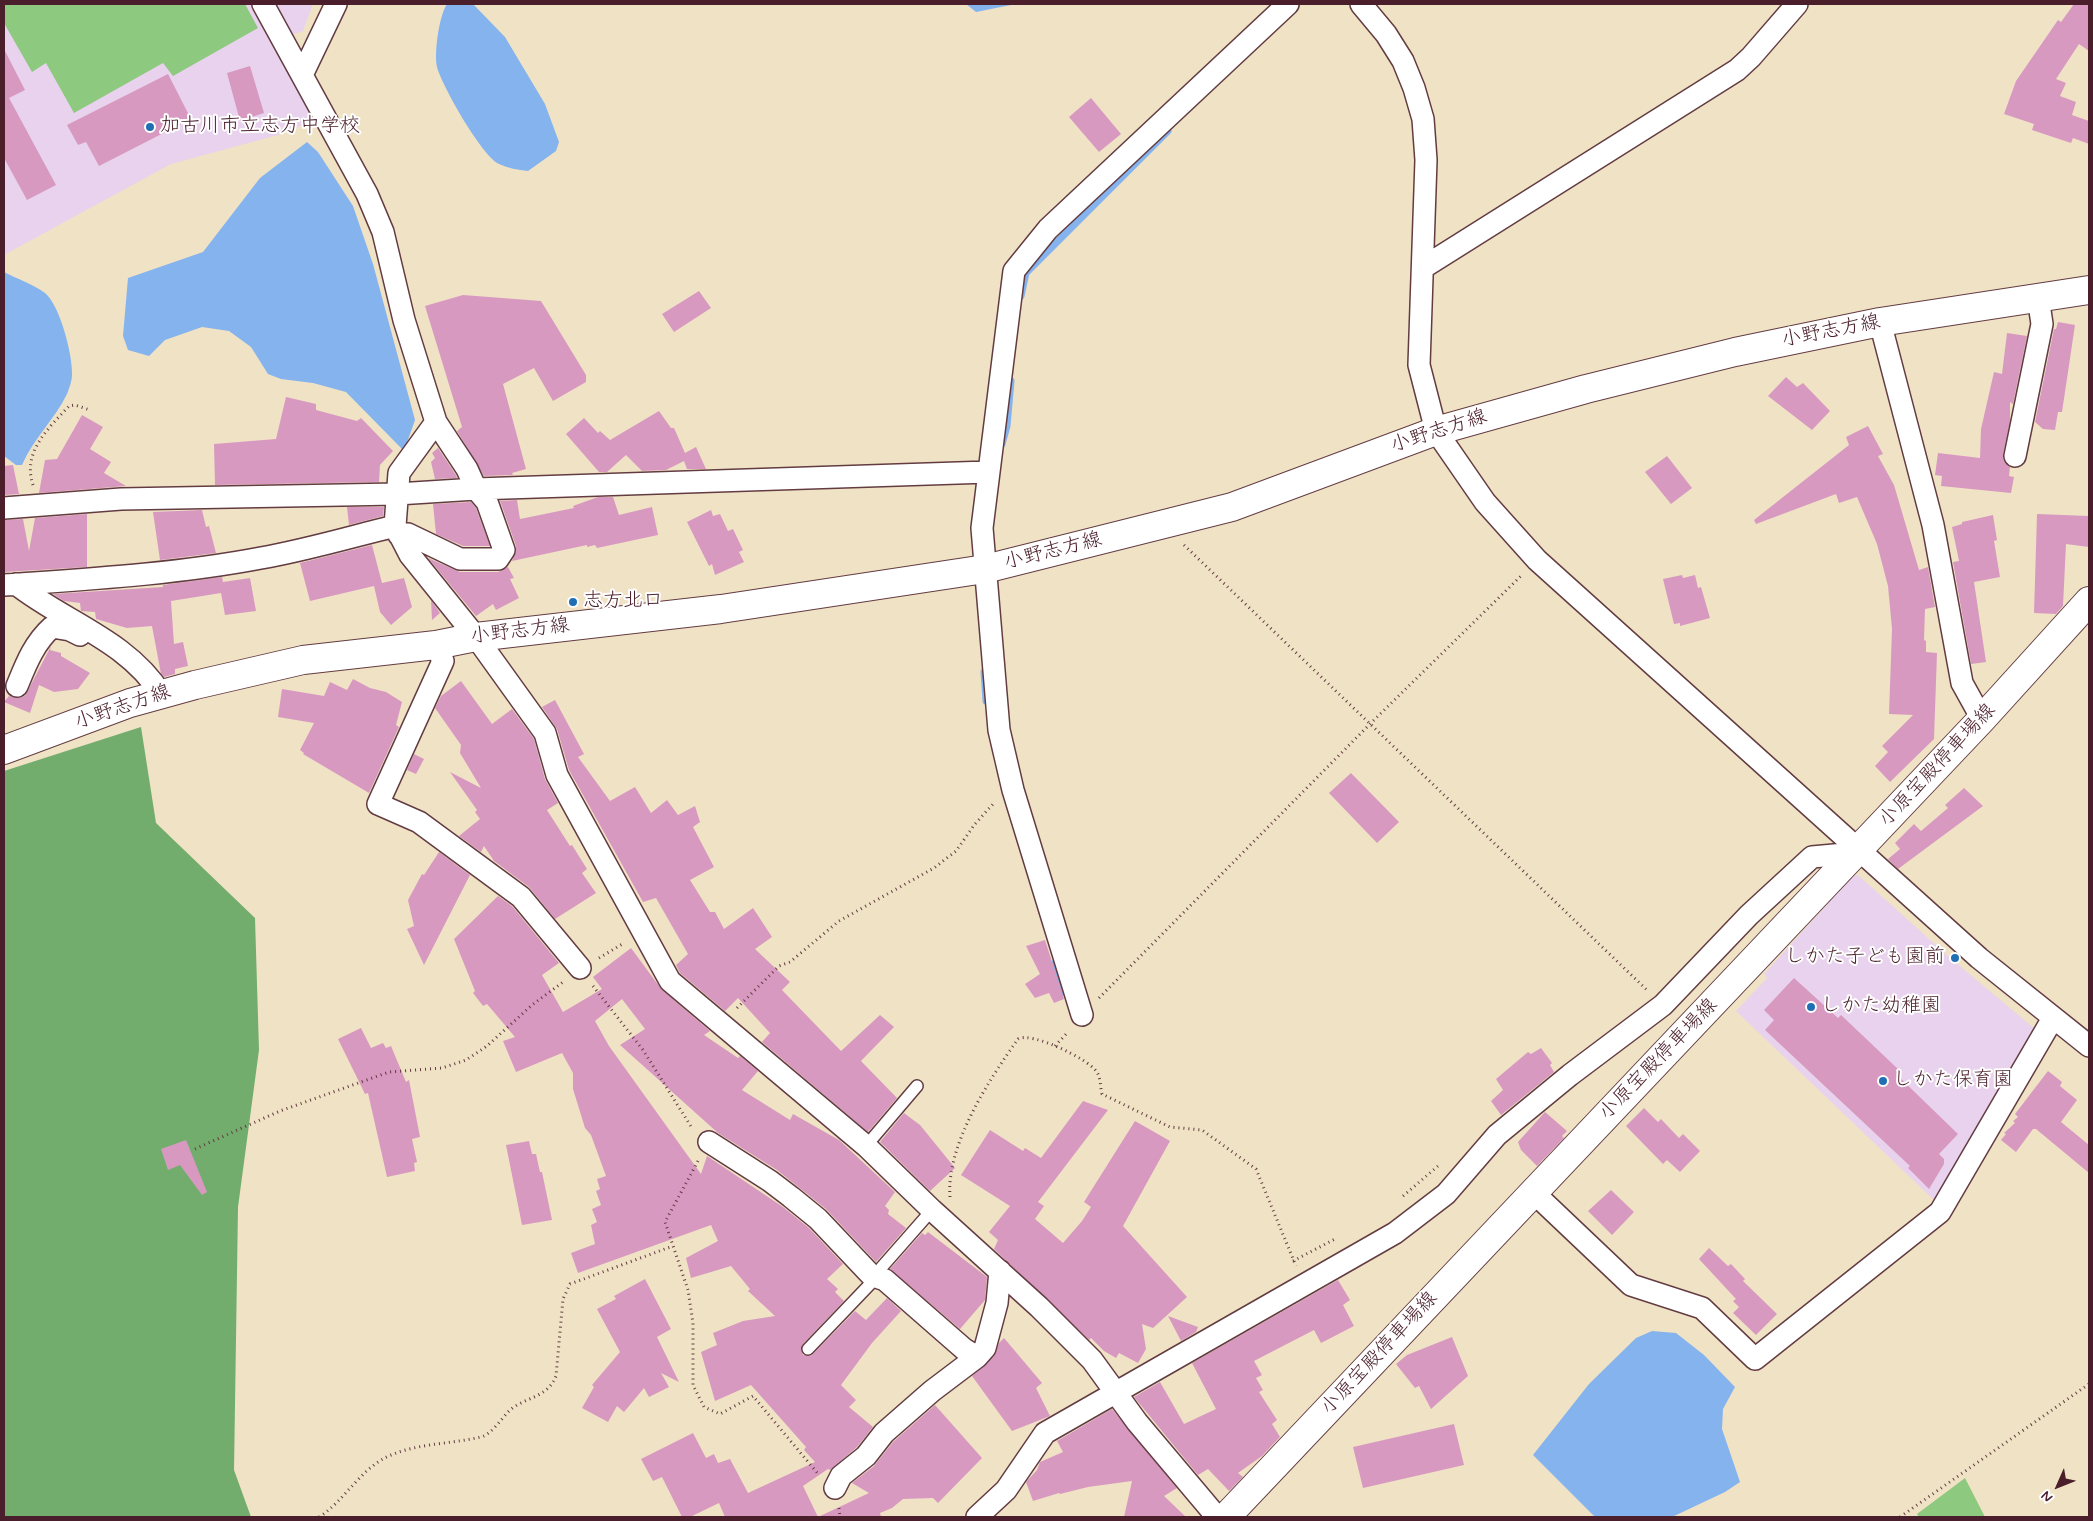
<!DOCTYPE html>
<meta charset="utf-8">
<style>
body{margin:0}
#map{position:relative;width:2093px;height:1521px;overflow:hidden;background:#f0e2c5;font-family:Mynerve,sans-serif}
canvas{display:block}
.frame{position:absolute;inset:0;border:5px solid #4a1f2b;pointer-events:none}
.north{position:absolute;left:2033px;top:1461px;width:50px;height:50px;-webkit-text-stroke:4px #fff;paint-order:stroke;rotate:226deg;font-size:14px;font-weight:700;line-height:20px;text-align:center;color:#4a1f2b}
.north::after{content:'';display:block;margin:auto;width:18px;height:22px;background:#4a1f2b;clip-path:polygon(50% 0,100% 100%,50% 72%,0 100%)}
</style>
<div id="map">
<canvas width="2093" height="1521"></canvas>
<div class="frame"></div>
<div class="north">N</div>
</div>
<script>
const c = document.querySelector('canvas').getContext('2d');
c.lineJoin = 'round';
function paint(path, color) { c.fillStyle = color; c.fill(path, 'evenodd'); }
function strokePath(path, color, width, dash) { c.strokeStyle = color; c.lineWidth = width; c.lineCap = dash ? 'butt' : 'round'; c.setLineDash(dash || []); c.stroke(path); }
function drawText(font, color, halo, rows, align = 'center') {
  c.font = font + ' Mynerve,"Klee One",sans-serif'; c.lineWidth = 4; c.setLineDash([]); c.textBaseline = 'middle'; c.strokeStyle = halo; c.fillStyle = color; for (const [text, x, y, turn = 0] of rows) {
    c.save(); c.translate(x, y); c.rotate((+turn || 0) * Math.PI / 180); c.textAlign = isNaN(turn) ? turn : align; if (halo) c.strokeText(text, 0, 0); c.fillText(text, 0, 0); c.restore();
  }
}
const built = new Path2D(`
 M4 4H252L315 120 278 135 171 164 4 255Z
 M275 4H313L303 31 291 35Z
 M1858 875 1948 956 2035 1029 1935 1201 1736 1011 1767 978 1764 974 1853 876Z`);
const green = new Path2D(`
 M4 4H245L258 28 173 76 163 63 74 113 46 63 32 72 4 23Z
 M1965 1478 1985 1517H1919L1917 1514Z`);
const forest = new Path2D(`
 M141 727 156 823 255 918 259 1050 238 1207 234 1470 251 1517H4V771Z`);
const water = new Path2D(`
 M447 4H473L505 37 545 104 559 142 556 151 528 171C518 170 508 168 499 164 482 156 442 86 437 67 434 53 439 16 447 4Z
 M966 4H1016L976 12Z
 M307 142 318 152 353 206 373 264 415 420 404 451 346 392 313 383 281 379 268 374 251 347 229 331 202 327 165 340 149 356 128 350 123 336 128 278 203 252 260 178Z
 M4 272C17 279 33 284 45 293 60 305 73 356 72 375 72 381 69 389 67 394 55 419 33 439 22 465H16L4 456Z
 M1652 1331 1676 1333 1704 1355 1735 1387 1723 1409 1722 1429 1740 1482 1725 1492 1672 1517H1595L1533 1455 1589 1384 1636 1338Z`);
const stream = new Path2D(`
 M1021 296 1026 273 1168 131
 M1002 444 1007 426 1011 381
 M984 672 986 701
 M1055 963 1063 992`);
const building = new Path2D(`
 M2074 4H2089V51L2079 44 2056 79 2066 83 2060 96 2076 102 2072 115 2089 121V144L2073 138 2071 143 2032 130 2034 124 2004 114 2016 81 2058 20 2061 22Z
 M4 49 25 90 9 98 56 185 27 200 4 158Z
 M250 66 264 113 240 121 227 73Z
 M168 74 191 119 99 166 86 142 78 145 67 125Z
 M1091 98 1121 134 1099 152 1069 117Z
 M699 291 711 308 674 332 662 314Z
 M463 295 541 301 586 375V382L553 401 534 368 503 384 526 469 512 473 513 475 484 476 457 431 462 427 425 306Z
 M2058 322 2075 325 2062 412H2058L2055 430 2043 429 2035 422 2054 329H2056Z
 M2007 333 2027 336 2013 404 2010 402V421L2003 454V460L2010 467 2009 476 2014 477 2011 493 1941 486 1942 476 1935 475 1938 453 1980 458 1981 429 1994 372 2002 374Z
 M1786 377 1797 387 1803 383 1830 411 1812 430 1768 396Z
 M286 397 316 404V410L357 421 361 418 393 451 380 465 379 482 215 485 214 444 276 439Z
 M659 411 671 428H674L685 453 696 447 706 469H687L684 461 666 470 642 471 626 455 607 472H599L566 434 584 418 598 433 600 431 610 440Z
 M82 415 103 427 90 449 111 462 104 473 126 486 39 493 45 460 57 459Z
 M1868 426 1883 454 1878 456 1894 485 1919 570 1928 567 1935 607 1925 609 1924 640 1926 641V652L1937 653 1934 739 1890 782 1875 766 1888 752 1882 746 1913 715 1889 714 1892 629 1888 586 1877 544 1857 497 1839 503 1836 494 1756 524 1754 520 1849 445 1846 437Z
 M438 448 456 475 457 478 435 479 431 462 435 458 432 453Z
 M1667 456 1692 488 1671 504 1645 472Z
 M13 465 19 494 4 495V466Z
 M598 497H613L619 515 652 507 658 535 597 548 595 545 587 547V545L512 561 516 552V546L500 501 517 500 520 519 574 508 573 506Z
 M471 502 476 508 490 546H463L436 534 433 504Z
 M347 507H384L383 516 349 525Z
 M202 510 206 527 209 526 216 553 160 560 153 512Z
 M711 510 713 516 720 514 728 531 733 529 743 550 739 552 744 562 715 575 712 564 709 566 687 522Z
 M87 514V567L4 572V520L23 519 29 551 35 518Z
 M2037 514 2089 516V547L2066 544 2063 606 2056 614 2034 613Z
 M1993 515 1997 540 1994 541 2000 577 1974 582 1986 662 1971 664 1953 562 1959 561 1952 527 1962 524V522Z
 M372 545 382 583 404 578 412 607 391 625 380 612 374 586 310 601 300 563Z
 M428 558 460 572H498L508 567 514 578 510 579 519 598 496 610 493 604 476 616Z
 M1682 575 1683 578 1695 575 1698 588 1701 587 1710 618 1680 626V623L1674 624 1663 579Z
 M222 577 223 582 250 578 256 611 225 615 221 593 171 601 174 644 183 642 188 666 175 669V674L164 677 161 674 152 626 127 628 96 619 95 612 81 611 80 603 64 601 53 594 163 587V585Z
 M431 600 440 613 432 620Z
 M51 646 50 650 61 653V656L90 673 78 689 54 692 39 685 30 713 4 702 9 696 18 698 25 696Z
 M353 679 370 688 386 692 402 702 396 725 399 727 369 793 303 754 304 753 300 750 314 723 278 717 282 689 324 696 330 682 347 690Z
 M461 681 492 724 512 709 534 739 545 779 558 803 547 810 570 846 572 845 587 869 582 873 596 893 555 919 529 887 494 861 484 846 481 852 459 836 480 819 475 812 477 810 450 772 481 788 460 753 461 745 435 708 441 696Z
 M555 700 584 754 578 757 610 801 635 787 651 813 667 800 678 815 695 806 700 822 693 827 714 867 690 880 710 912H715L724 929 753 908 772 937 755 949 790 982 782 990 841 1051 880 1015 894 1027 861 1061 897 1098 868 1132 762 1042 770 1033 738 998 725 1011 680 973 676 965 688 954 656 898 643 902 569 770 557 729 542 707Z
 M414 754 424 759 416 774 407 770Z
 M1351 773 1399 822 1377 843 1329 793Z
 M1964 788 1983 806 1898 869 1888 859 1900 849 1895 843 1914 824 1921 831 1948 808 1945 805Z
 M439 852 470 875 424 965 407 929 414 926 408 900 422 874 424 875Z
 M498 896 512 906 559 963 542 975 563 1012 602 989 593 977 631 948 662 990 710 1031 704 1035 738 1058 740 1056 758 1071 742 1090 790 1120 793 1114 839 1140 895 1192 885 1206 889 1210 888 1214 906 1228 876 1262 826 1209 777 1170 718 1133 620 1045 645 1029 622 999 595 1021 609 1046 701 1174 707 1156 783 1207 809 1228 843 1264 827 1279 838 1289 835 1292 844 1301 803 1344 801 1351 803 1355 810 1356 813 1354 855 1311 866 1320 887 1298 901 1311 872 1343 841 1385 856 1400 849 1407 873 1427 857 1447 830 1470 828 1469 803 1486 818 1517 869 1493 852 1483 874 1466 893 1442 935 1405 982 1458 938 1503 933 1498 903 1499 892 1508 880 1513 881 1517H725L719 1503 690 1517H682L662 1477 653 1481 641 1459 693 1433 706 1458 714 1454 718 1463 730 1459 748 1493 815 1462 804 1450 806 1447 751 1385 715 1401 701 1352 717 1345 713 1333 743 1321 775 1316 748 1291 750 1289 731 1266 691 1278 686 1258 718 1241 711 1225 578 1273 571 1253 595 1244 591 1225 597 1222 592 1209 601 1205 596 1191 600 1189 597 1179 606 1176 591 1135 585 1128 573 1089V1073L562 1053 516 1072 503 1041 515 1037 487 1004 483 1006 473 993 475 991 454 939Z
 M1045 940 1064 999 1054 1003 1049 993 1035 998 1025 984 1040 974 1026 946Z
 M1794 978 1838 1018 1841 1015 1899 1070 1896 1074 1958 1134 1939 1154 1944 1159V1164L1929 1189 1908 1168 1910 1166 1765 1030 1774 1020 1764 1010Z
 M361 1028 371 1048 383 1043 386 1048 391 1046 406 1082 409 1080 420 1137 412 1139 417 1162 414 1163 415 1171 387 1177 368 1093 365 1094 338 1039Z
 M1541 1048 1552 1063 1550 1065 1554 1072 1501 1115 1491 1101 1503 1090 1496 1079 1528 1052 1531 1054Z
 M2048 1071 2062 1082 2060 1086 2077 1100 2061 1122 2089 1145V1173L2036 1129H2033L2016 1152 2001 1140 2006 1134 2004 1133 2015 1123 2013 1121 2018 1117 2015 1114Z
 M1083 1101 1108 1110 1038 1202 1044 1206 1035 1219 1063 1243 1082 1221 1091 1207 1084 1202 1135 1121 1170 1141 1123 1226 1187 1297 1153 1328 1142 1324 1146 1349 1138 1363 1119 1353 1116 1358 1104 1351 1091 1338 1089 1340 994 1249 998 1240 989 1232 1010 1206 961 1175 990 1130 1023 1151 1025 1148 1041 1158Z
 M1644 1108 1658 1122 1661 1119 1679 1138 1683 1134 1700 1151 1680 1172 1667 1160 1663 1164 1626 1126Z
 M1545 1112 1567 1131 1562 1136 1564 1138 1537 1166 1521 1150 1518 1142Z
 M904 1113 920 1125 955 1168 930 1191 880 1142Z
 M186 1140 207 1192 202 1195 180 1165 168 1170 161 1149Z
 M529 1141 532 1154H536L540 1172H542L552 1220 522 1225 506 1145Z
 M1611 1190 1634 1212 1612 1235 1588 1211Z
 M928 1232 987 1277 985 1300 960 1329 890 1269 922 1233 925 1235Z
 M1709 1248 1728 1266 1731 1264 1745 1279 1743 1281 1777 1314 1756 1335 1733 1313 1739 1307 1733 1301 1736 1299 1699 1259Z
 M645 1279 671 1329 657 1337 679 1382 661 1373 669 1387 649 1397 644 1388 624 1412 617 1406 608 1422 582 1408 594 1387 592 1385 620 1352 597 1309 616 1299 614 1296Z
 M1338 1280 1350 1300 1343 1305 1354 1326 1321 1343 1314 1330 1254 1361 1262 1375 1256 1378 1263 1390 1259 1392 1277 1420 1272 1424 1280 1437 1262 1456 1238 1473 1243 1477 1229 1491 1208 1469 1198 1475 1134 1397 1160 1382 1184 1424 1216 1409 1192 1363Z
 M1168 1316 1198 1327 1196 1332 1181 1341Z
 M1452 1337 1468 1376 1431 1409 1419 1386 1415 1388 1396 1364 1407 1355Z
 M1004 1338 1042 1383 1036 1388 1050 1416 1012 1431 972 1376 994 1356 999 1343Z
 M1112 1409 1177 1488 1164 1496 1186 1517H1124L1132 1481 1088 1487 1060 1494 1059 1493 1033 1501 1026 1482 1037 1470 1040 1462 1063 1452 1057 1441Z
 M1454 1424 1464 1465 1363 1488 1353 1447Z`);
const path = new Path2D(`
 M33 485C22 452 48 429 69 406L75 405 90 410
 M1184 545 1648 991
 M599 958 624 943
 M593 986 643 1050 692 1128
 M1099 998 1370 724 1523 574
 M737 1008 779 966 790 962 839 921 934 868 956 851 975 824 994 803
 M1055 1046 1068 1032
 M195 1149 280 1111 389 1072 442 1068 466 1060 487 1046 532 1005 563 982
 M698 1161 665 1222 688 1290 693 1323V1385L704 1407 720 1414 753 1396 819 1475
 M1403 1196 1438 1166
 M950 1197C946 1145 989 1080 1018 1039 1031 1031 1088 1059 1096 1071 1101 1077 1100 1086 1102 1094L1170 1127 1202 1130 1256 1169 1296 1266
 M1293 1261 1335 1239
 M839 1508 840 1517
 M319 1517C346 1500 360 1468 391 1455 420 1443 451 1444 481 1437 492 1434 501 1419 509 1411 524 1397 548 1398 556 1376L563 1299 570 1284 673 1246
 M1900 1517 2089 1384`);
const service = new Path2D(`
 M866 1146 917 1086
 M808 1349 874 1280 881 1268 932 1210`);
const minor = new Path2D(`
 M263 4 367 194 383 232 404 320 436 422 467 469 476 489 988 472
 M1361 4 1386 34 1403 61 1414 88 1423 119 1426 160 1419 365 1436 431 1485 502 1537 560 1979 958 2089 1046
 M302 75 336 4
 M1424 267 1737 70 1751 57 1797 4
 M1880 322 1933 525 1962 683 1982 719
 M436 422 399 473 395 526 410 555 476 637 545 733 557 775 670 981 866 1146 932 1210 1039 1307 1092 1360 1137 1422 1217 1517
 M2015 456 2042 324 2038 297
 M4 508 121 499 397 494 476 489 487 502 504 550 498 559H460L408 534 399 535
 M16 584C64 622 127 640 161 694
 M4 585C90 579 177 574 261 558 307 550 350 537 395 526
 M436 645 443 661 378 804 419 822 521 897 580 968
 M17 686C26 664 34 643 52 627L70 630 80 635
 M1082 1015 1013 790 999 730 982 528 1014 271 1048 229 1288 4
 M709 1142 770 1181 791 1197 818 1219 871 1275 885 1280 964 1349 977 1357
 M1533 1192 1631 1285 1702 1308 1755 1359 1940 1212 2053 1018
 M835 1488 841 1476 866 1456 884 1433 932 1391 977 1357 985 1348 997 1303 1000 1271
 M977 1517 1006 1490 1045 1433 1395 1233 1446 1194 1497 1135 1570 1075 1663 1005 1749 915 1812 857 1856 853`);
const secondary = new Path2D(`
 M4 750 130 703 195 685 303 660 436 645 476 637 721 609 985 569 1232 507 1436 431 1586 389 1735 352 1880 322 2089 290
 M1226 1517 1982 719 2089 601`);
const markers = [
 [150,127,5,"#1f6fb2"],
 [573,602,5,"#1f6fb2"],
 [1955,958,5,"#1f6fb2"],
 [1811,1007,5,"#1f6fb2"],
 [1883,1081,5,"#1f6fb2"]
];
const poiNames = [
 ["加古川市立志方中学校",160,127],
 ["志方北口",583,602],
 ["しかた子ども園前",1945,958,"right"],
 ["しかた幼稚園",1821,1007],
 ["しかた保育園",1893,1081]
];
const streetNames = [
 ["小野志方線",1831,332,-11],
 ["小野志方線",1439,432,-18],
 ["小野志方線",1053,552,-14],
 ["小野志方線",520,632,-7],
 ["小野志方線",123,708,-19],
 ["小原宝殿停車場線",1938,766,-47],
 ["小原宝殿停車場線",1659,1060,-46],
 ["小原宝殿停車場線",1380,1354,-47]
];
paint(built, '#e9d2ed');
paint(green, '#8dc97e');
paint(forest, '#72ad6d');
paint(water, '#84b3ee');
strokePath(stream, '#84b3ee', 7);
paint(building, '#d899c1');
strokePath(service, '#633c42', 14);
strokePath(minor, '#633c42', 24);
strokePath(secondary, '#633c42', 30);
strokePath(path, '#633c42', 3, [1, 4]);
strokePath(service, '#fff', 11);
strokePath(minor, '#fff', 21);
strokePath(secondary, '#fff', 28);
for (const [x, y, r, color] of markers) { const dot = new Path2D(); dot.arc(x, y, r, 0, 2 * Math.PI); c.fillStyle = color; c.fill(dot); strokePath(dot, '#fff', 2); }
drawText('20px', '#4a1f2b', '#fff', poiNames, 'left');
drawText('20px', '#4a1f2b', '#fff', streetNames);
</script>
